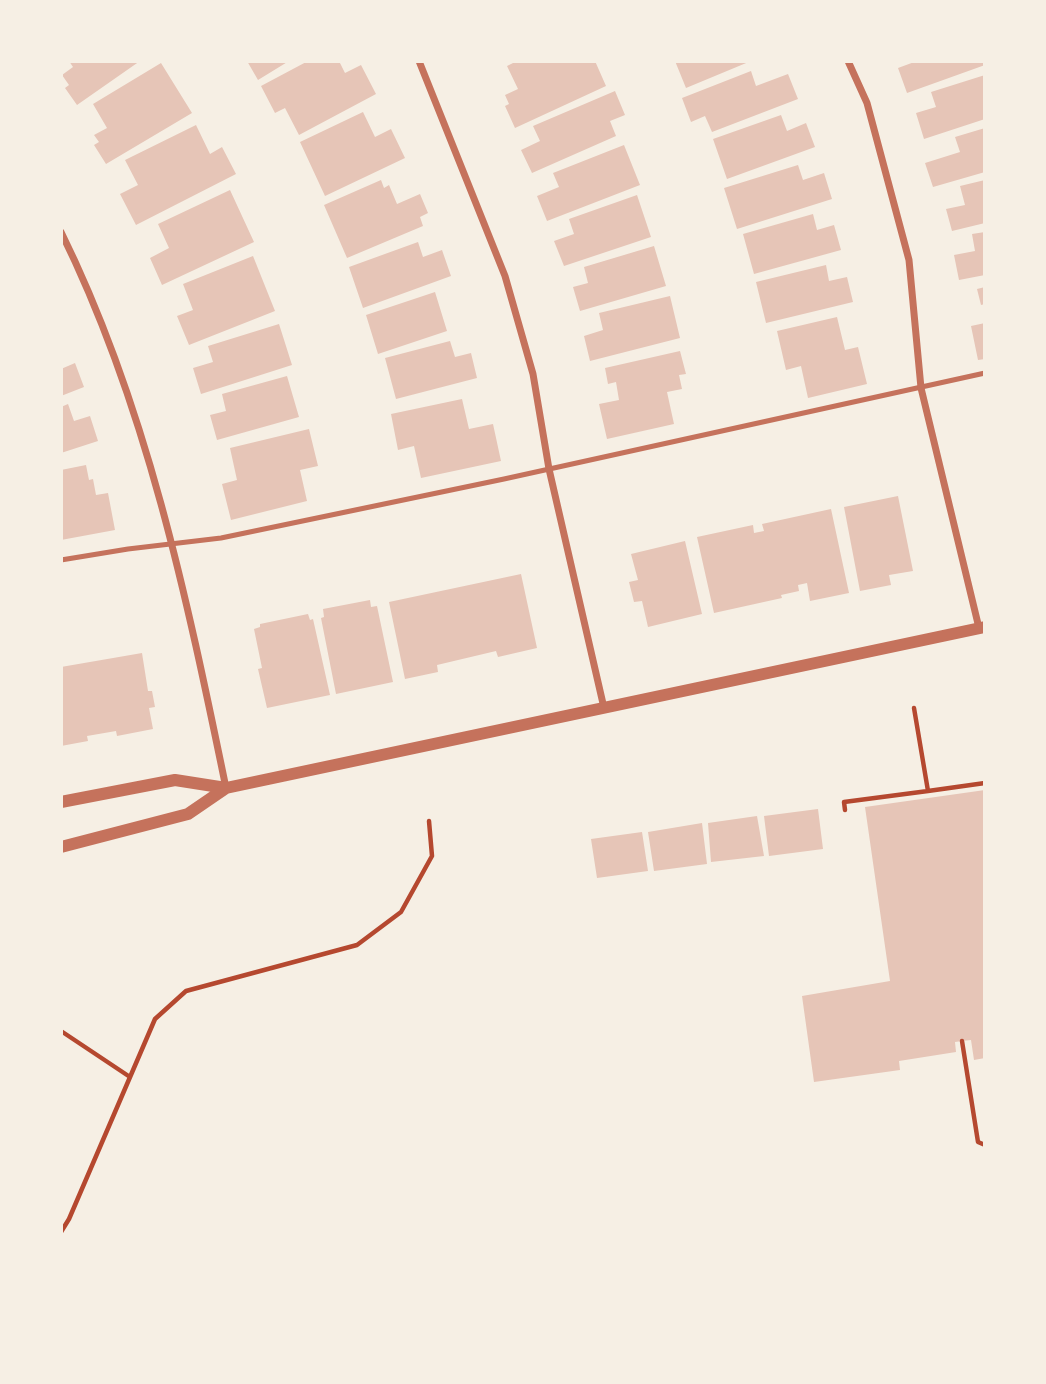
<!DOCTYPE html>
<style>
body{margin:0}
#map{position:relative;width:1046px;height:1384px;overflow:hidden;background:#f6efe4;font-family:Helvetica,sans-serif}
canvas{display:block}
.frame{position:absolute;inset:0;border:63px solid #f6efe4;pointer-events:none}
</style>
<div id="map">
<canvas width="1046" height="1384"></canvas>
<div class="frame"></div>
</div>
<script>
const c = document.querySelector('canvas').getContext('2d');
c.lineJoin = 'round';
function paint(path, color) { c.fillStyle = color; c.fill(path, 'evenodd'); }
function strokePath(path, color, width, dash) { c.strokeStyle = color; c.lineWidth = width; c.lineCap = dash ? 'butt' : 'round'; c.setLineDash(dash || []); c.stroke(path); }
const building = new Path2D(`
 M69 61H140L77 105 65 88 69 85 62 75 73 67Z
 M247 61H289L258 80Z
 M308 61H339L345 73 361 65 376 94 299 135 285 108 275 113 261 86Z
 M517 61H595L606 86 515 128 505 106 509 104 505 95 518 89 507 66Z
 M675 61H751L686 88Z
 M917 61H985V65L907 93 898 68Z
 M161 63 192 113 106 164 94 145 99 142 94 135 107 128 93 104Z
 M751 71 756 86 788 74 798 99 712 132 705 116 691 122 682 98Z
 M985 75V119L924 139 916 113 936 107 931 92Z
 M615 91 625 115 610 121 616 136 532 173 521 150 540 141 533 126Z
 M363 112 375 137 391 129 405 158 325 196 300 142Z
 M781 115 787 131 806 123 815 147 727 179 713 139Z
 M196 125 210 154 222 147 236 174 136 225 120 194 138 185 125 160Z
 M985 128V172L933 187 925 163 960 152 955 137Z
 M624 145 640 185 547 221 537 196 559 187 553 173Z
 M798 165 803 180 824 173 832 199 737 229 724 188Z
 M381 180 384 188 389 185 397 204 420 194 428 213 420 217 423 226 347 258 324 205Z
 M985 180V223L952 231 946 209 965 205 960 186Z
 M230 190 254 242 162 285 150 258 169 248 158 224Z
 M637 195 651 237 564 266 554 241 574 234 569 219Z
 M813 214 817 230 834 225 841 250 754 274 743 234Z
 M985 232V275L959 280 954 255 975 251 972 234Z
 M418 242 423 257 442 250 451 276 363 308 349 267Z
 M654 246 666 286 580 311 573 287 588 283 584 267Z
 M253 256 275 311 189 345 177 316 193 310 183 284Z
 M826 265 829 281 847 277 853 302 766 323 756 282Z
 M985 287V304L981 305 977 289Z
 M435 292 447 331 378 354 366 315Z
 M670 296 680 338 590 361 584 336 603 330 599 313Z
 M837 317 845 350 858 347 867 384 808 398 801 366 786 370 777 331Z
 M985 323V359L978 360 971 326Z
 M279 324 292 365 201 394 193 368 213 362 208 346Z
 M450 341 455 357 471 353 477 378 396 399 385 358Z
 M680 351 686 374 679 375 682 389 667 392 674 424 607 439 599 404 619 400 616 382 608 384 605 368Z
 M75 363 84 387 61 396V369Z
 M287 376 299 417 217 440 210 415 226 411 222 394Z
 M462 399 469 429 493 424 501 461 421 478 414 446 398 450 391 414Z
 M68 404 74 421 90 416 98 441 61 453V407Z
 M309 429 318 466 300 470 307 501 231 520 222 484 237 480 230 448Z
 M86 465 89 480 93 479 96 495 108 493 115 530 61 540V470Z
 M898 496 913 571 889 575 891 585 860 591 844 507Z
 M831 509 849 593 810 601 807 583 798 585 799 591 781 595 782 598 714 613 697 537 753 525 754 533 764 531 762 524Z
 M685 541 702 614 648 627 642 601 634 602 629 582 638 580 631 554Z
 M521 574 537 648 498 657 496 651 437 665 438 672 405 679 389 602Z
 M370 600 371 607 377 606 393 682 336 694 321 618 324 617 323 609Z
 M308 614 310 620 313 619 330 695 267 708 258 669 262 668 254 629 260 627V624Z
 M142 653 148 691H152L155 707 149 708 153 729 117 736 116 731 87 736 88 741 61 746V667Z
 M985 790V1058L974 1060 971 1040 962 1041 955 1042 956 1052 899 1061 900 1070 814 1082 802 996 890 981 865 807Z
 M818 809 823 849 769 856 764 816Z
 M757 816 764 856 711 862 708 823Z
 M702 823 707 864 654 871 648 832Z
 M642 832 648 871 597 878 591 839Z`);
const path = new Path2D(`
 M914 708 928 791 985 783
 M845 810 844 802 928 791
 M61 1031 130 1077
 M962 1041 978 1142 985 1145
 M61 1232 69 1219 155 1019 186 991 357 945 401 912 432 856 429 821`);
const service = new Path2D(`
 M61 560 128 549 221 538 504 479 985 373`);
const minor = new Path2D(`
 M419 61 505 276 533 374 549 469 604 708
 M848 61 867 103 909 260 921 388 979 628
 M61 232C147 406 187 599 226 788`);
const tertiary = new Path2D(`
 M61 802 175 780 226 788 985 627
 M61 847 188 814 226 788`);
paint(building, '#e6c5b7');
strokePath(path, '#b5482f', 4.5);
strokePath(service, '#c5725c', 5);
strokePath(minor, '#c5725c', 7);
strokePath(tertiary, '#c5725c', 12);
</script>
